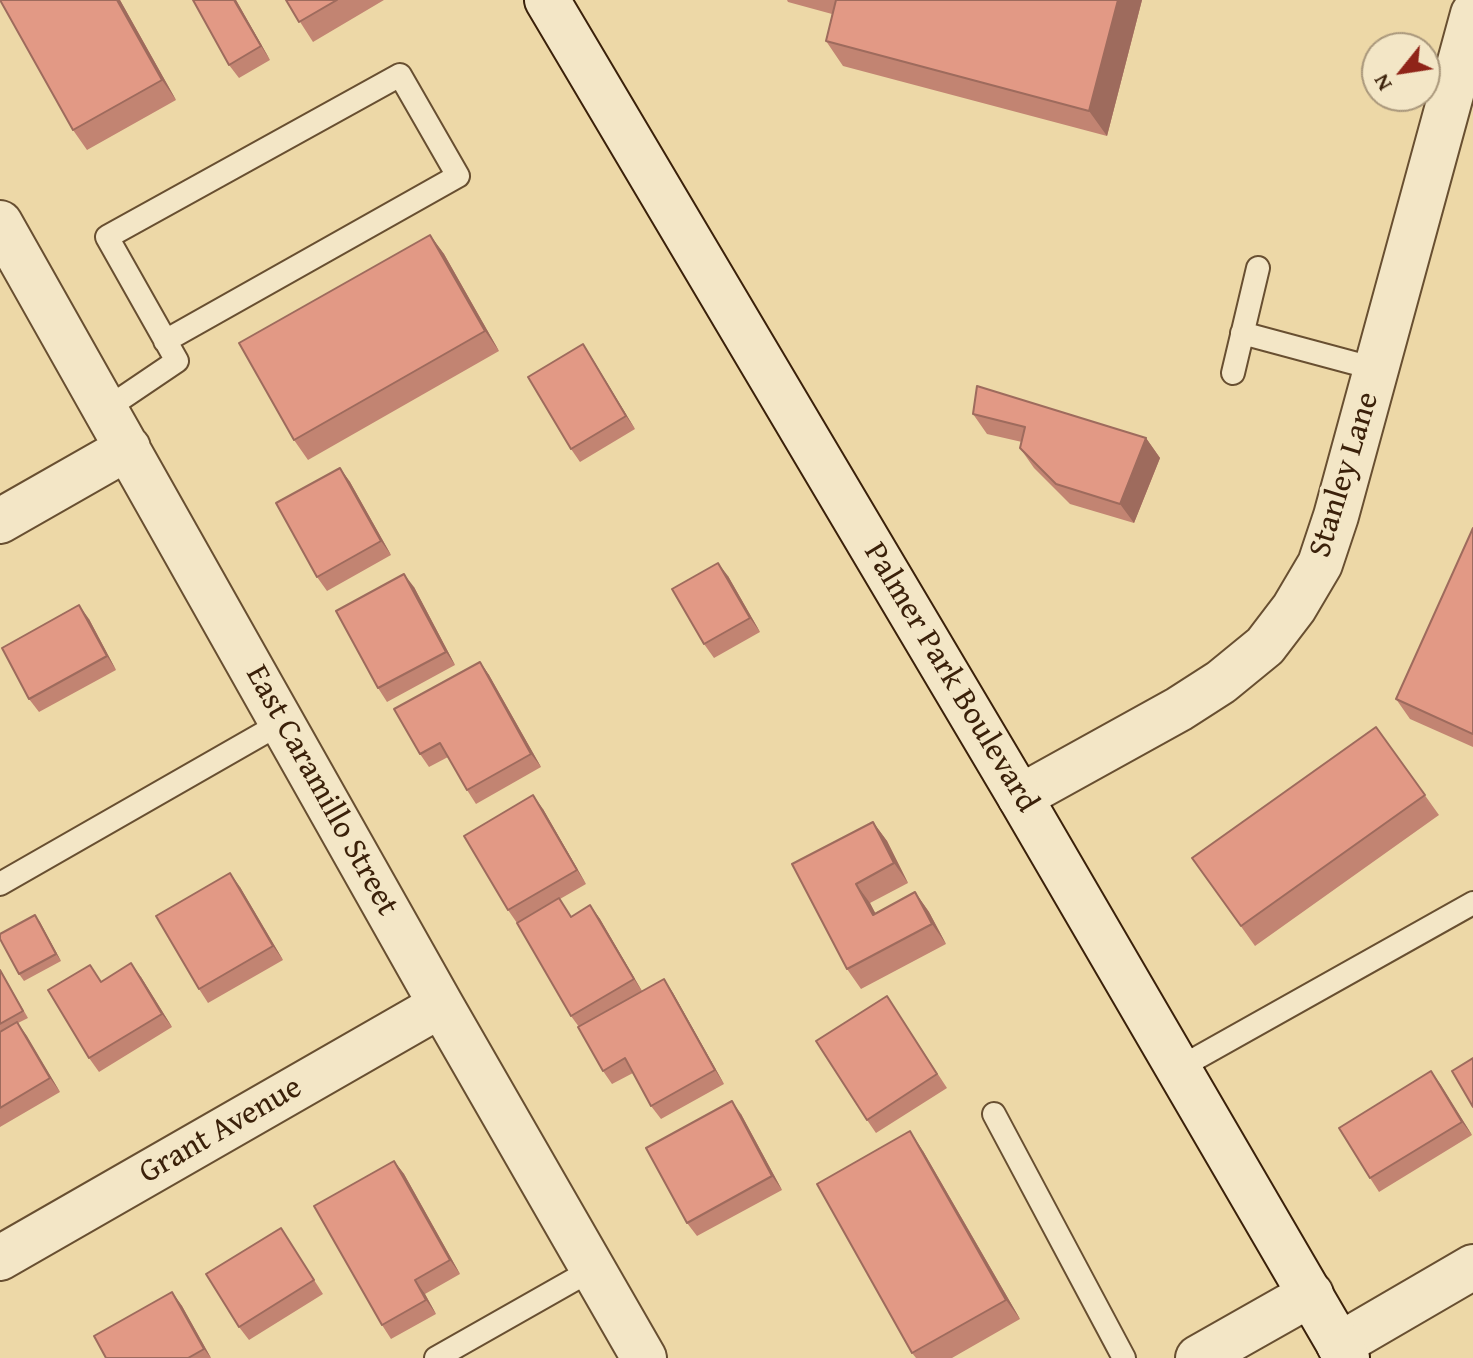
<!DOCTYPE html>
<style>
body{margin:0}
#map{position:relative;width:1473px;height:1358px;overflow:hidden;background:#edd8a7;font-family:"Gentium Book Plus",serif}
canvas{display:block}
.north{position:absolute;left:1361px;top:32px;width:80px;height:80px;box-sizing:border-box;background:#f3e6c6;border:2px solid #a9977b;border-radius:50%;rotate:240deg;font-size:22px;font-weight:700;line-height:32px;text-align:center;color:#3b210a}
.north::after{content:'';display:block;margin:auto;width:28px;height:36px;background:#8f2418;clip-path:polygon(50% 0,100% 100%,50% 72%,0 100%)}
</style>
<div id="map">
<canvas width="1473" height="1358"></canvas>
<div class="north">N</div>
</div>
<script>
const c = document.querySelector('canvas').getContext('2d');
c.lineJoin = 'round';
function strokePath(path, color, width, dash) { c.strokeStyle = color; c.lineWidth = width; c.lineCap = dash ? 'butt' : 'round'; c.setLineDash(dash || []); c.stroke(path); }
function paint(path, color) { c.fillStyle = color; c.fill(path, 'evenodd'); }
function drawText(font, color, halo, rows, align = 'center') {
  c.font = font + ' "Gentium Book Plus",serif'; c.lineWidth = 8; c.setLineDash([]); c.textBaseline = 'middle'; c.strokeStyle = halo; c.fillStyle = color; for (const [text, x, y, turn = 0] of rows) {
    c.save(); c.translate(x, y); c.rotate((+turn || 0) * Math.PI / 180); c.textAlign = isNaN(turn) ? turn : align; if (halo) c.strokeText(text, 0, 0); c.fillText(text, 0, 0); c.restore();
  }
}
const lane = new Path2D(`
 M1242 333 1376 369
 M1233 373 1258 268
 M106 409 177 361 107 237 400 75 458 176 165 341
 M0 884 283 722
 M1179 1068 1473 903
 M994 1114 1124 1358
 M436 1358 593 1269`);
const street = new Path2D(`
 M0 223 441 1005 644 1358
 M0 521 128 448
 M1020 797 1179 709 1221 682 1265 646 1294 608 1320 564 1336 516 1473 14
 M0 1258 441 1005
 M1339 1345 1473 1267
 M1198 1358 1311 1294`);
const secondary = new Path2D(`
 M547 0 1020 797 1347 1358`);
const wall = new Path2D(`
 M0 0H120L176 100 87 150 73 130Z
 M193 0H236L270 60 239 78 229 65Z
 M286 0H384L313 42Z
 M787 0H1142L1107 136 843 66 826 41 832 14 788 2Z
 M430 235 444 254 499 351 308 460 294 440Z
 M583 344 635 429 580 462 571 449Z
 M973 414 1146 438 1160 458 1134 523 1070 504 1034 468 1020 448 1022 442 987 434Z
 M340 468 350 482 391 555 327 591 317 577Z
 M1473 528V747L1410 719 1396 699Z
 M728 576 760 632 714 658 704 644Z
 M414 587 455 665 387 702 378 688Z
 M89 619 116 670 39 712 29 699Z
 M480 662 489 675 541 767 476 804 467 790 448 757 429 767 420 754Z
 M1376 727 1439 815 1255 946 1192 858Z
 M543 809 586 884 560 899 571 917 590 905 600 919 642 991 664 979 673 993 724 1084 661 1119 651 1106 633 1073 612 1084 603 1071 579 1027 571 1016 517 923 508 910Z
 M873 822 887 841 908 883 870 903 875 913 915 892 929 912 946 944 861 989 847 969 792 864Z
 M240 887 283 960 208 1003 199 989Z
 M35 915 61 961 24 981 19 974Z
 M0 969 28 1018 18 1023 60 1092 0 1127Z
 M141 977 172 1027 99 1072 89 1058 102 981Z
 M887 996 947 1088 876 1133 867 1120Z
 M1431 1071 1472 1135 1379 1192 1370 1178Z
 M741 1114 782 1190 697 1236 687 1223Z
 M923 1151 1020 1319 952 1358H916L912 1353Z
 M394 1161 404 1174 460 1274 425 1294 436 1314 391 1339 382 1325Z
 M281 1228 323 1294 249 1340 239 1327Z
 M172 1292 182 1306 211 1358H106Z`);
const shadedWall = new Path2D(`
 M117 0H120L176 100 162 80Z
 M234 0H236L270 60 261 46Z
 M1118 0H1142L1107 136 1089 111Z
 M430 235 444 254 499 351 485 331Z
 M583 344 592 358 635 429 626 416Z
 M1146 438 1160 458 1134 523 1120 504Z
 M340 468 350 482 391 555 381 541Z
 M718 563 728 576 760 632 750 618Z
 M404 574 414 587 455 665 446 652Z
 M79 605 89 619 116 670 107 656Z
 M480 662 489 675 541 767 531 754Z
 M533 795 543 809 586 884 577 870Z
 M873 822 887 841 908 883 894 863Z
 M230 873 240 887 283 960 273 946Z
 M856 884 870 903 887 935 873 915Z
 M915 892 929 912 946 944 932 924Z
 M590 905 600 919 643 993 634 979Z
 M35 915 40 922 61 961 56 954Z
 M131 963 141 977 172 1027 162 1014Z
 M664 979 673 993 724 1084 715 1070Z
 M17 1022 27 1036 60 1092 50 1078Z
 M1431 1071 1441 1085 1472 1135 1462 1122Z
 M732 1101 741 1114 782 1190 772 1176Z
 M910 1131 923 1151 1020 1319 1006 1300Z
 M394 1161 404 1174 460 1274 450 1260Z
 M415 1280 425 1294 436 1314 426 1300Z
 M172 1292 182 1306 211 1358 204 1349Z`);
const building = new Path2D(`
 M0 0H117L162 80 73 130Z
 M193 0H234L261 46 229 65Z
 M286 0H337L299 22Z
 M836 0H1118L1089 111 826 41Z
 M430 235 485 331 294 440 239 343Z
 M583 344 626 416 571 449 528 377Z
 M977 386 1146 438 1120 504 1056 484 1020 448 1025 427 973 414Z
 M340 468 381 541 317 577 276 503Z
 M1473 528V734L1396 699Z
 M718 563 750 618 704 644 672 589Z
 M404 574 446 652 378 688 336 611Z
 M79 605 107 656 29 699 2 648Z
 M480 662 531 754 467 790 440 743 420 754 394 709Z
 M1376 727 1425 795 1241 926 1192 858Z
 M533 795 577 870 508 910 464 836Z
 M873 822 894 863 856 884 873 915 915 892 932 924 847 969 792 864Z
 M230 873 273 946 199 989 156 916Z
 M559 898 571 917 590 905 634 979 571 1016 517 923Z
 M35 915 56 954 19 974 0 939V934Z
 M131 963 162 1014 89 1058 48 990 90 965 101 982Z
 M0 970 23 1011 0 1024Z
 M664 979 715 1070 651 1106 625 1058 603 1071 578 1027Z
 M887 996 937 1074 867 1120 816 1041Z
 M17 1022 50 1078 0 1108V1032Z
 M1473 1058V1107L1452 1071Z
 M1431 1071 1462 1122 1370 1178 1339 1128Z
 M732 1101 772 1176 687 1223 646 1148Z
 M910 1131 1006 1300 912 1353 817 1184Z
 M394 1161 450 1260 415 1280 426 1300 382 1325 314 1206Z
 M281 1228 314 1280 239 1327 206 1274Z
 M172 1292 204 1349 188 1358H106L94 1336Z`);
const streetNames = [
 ["Stanley Lane",1345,475,-73],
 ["Palmer Park Boulevard",950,678,59],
 ["East Caramillo Street",321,791,61],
 ["Grant Avenue",221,1131,-30]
];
strokePath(lane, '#684f31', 26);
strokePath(street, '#684f31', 48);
strokePath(secondary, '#3b210a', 48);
strokePath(lane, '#f3e6c6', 22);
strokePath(street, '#f3e6c6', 44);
strokePath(secondary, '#f3e6c6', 44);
paint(wall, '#c28472');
paint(shadedWall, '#9e6b5d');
paint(building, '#e29985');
strokePath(building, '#9e6b5d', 2);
drawText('32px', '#3b210a', '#f3e6c6', streetNames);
</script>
